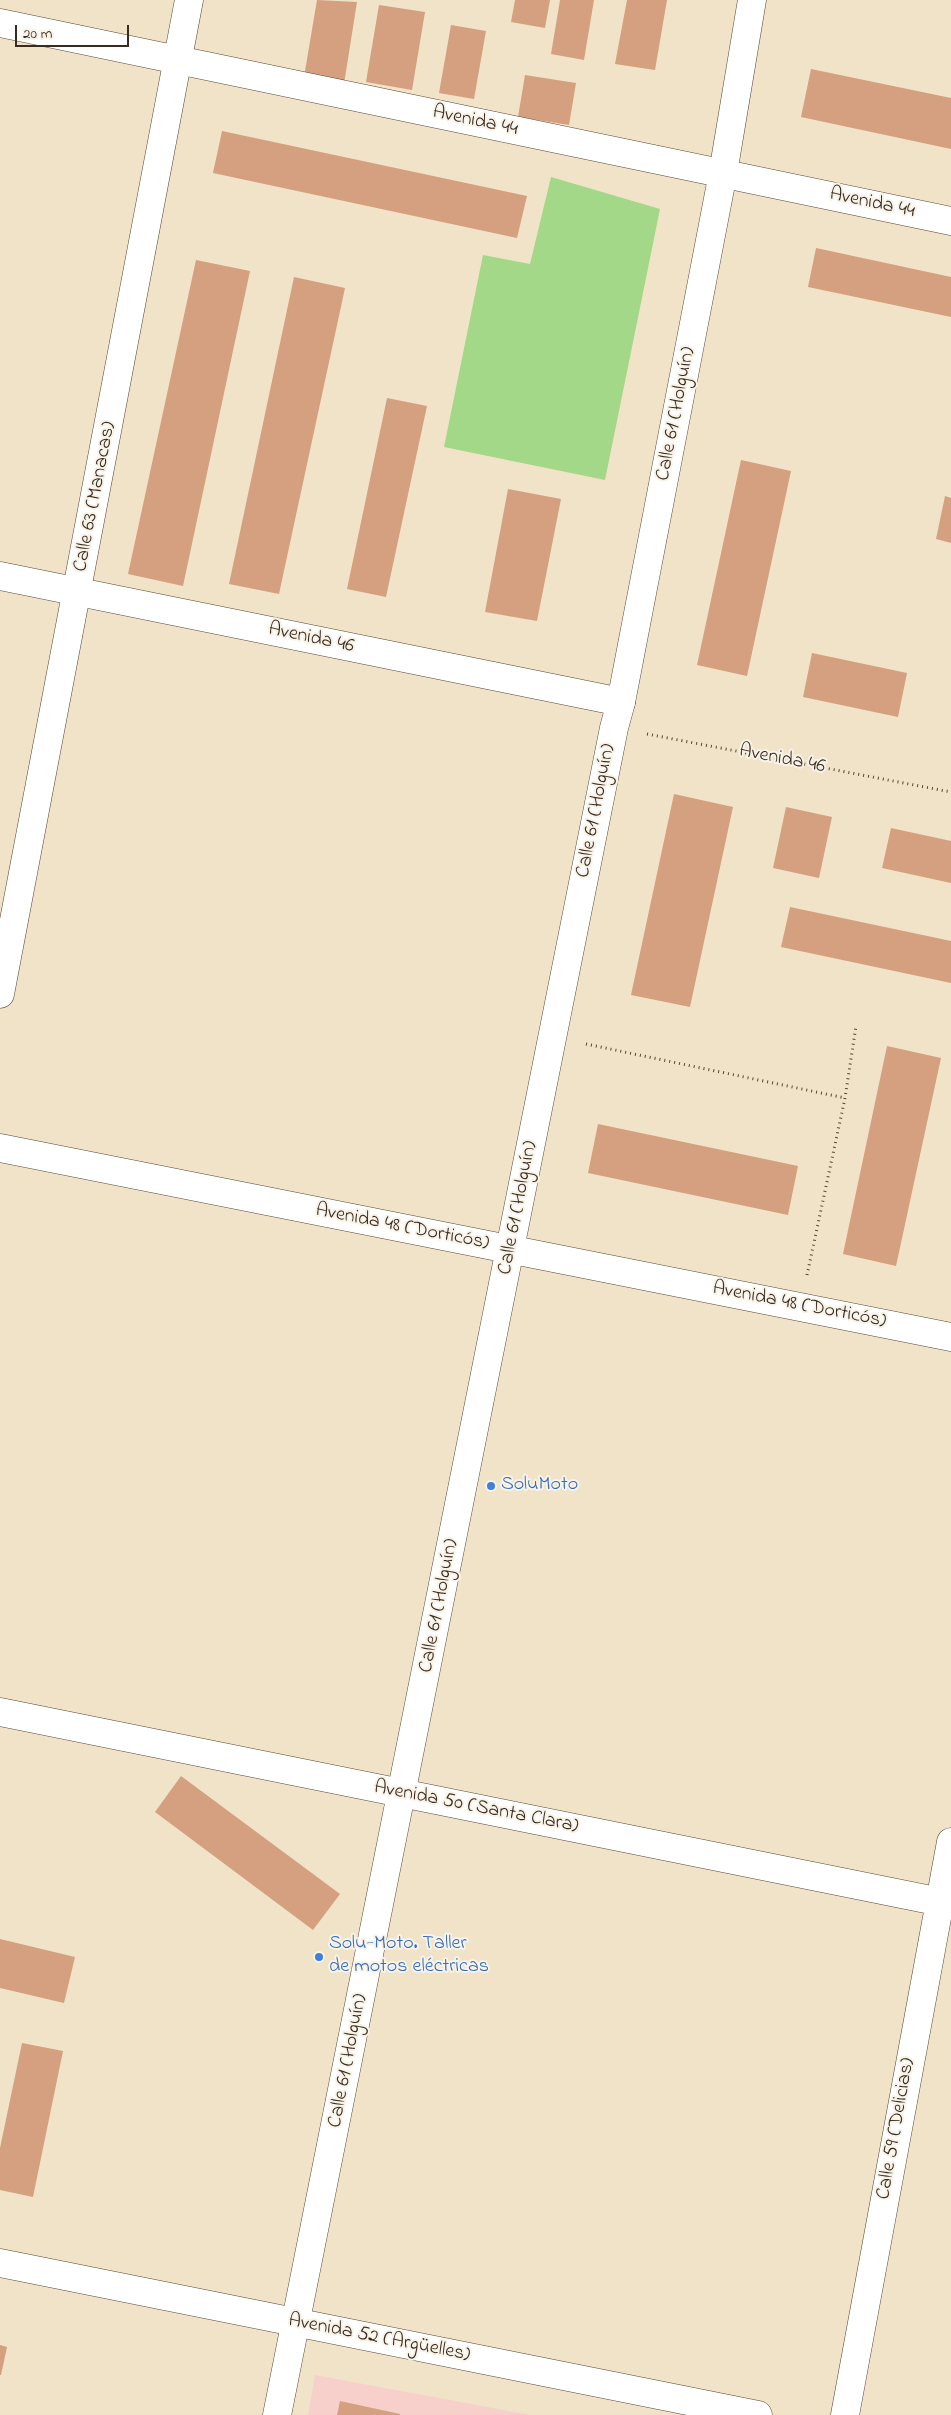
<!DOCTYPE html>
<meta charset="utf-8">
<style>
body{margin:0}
#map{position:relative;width:951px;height:2415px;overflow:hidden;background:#f0e3c7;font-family:"Indie Flower",sans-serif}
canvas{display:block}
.scale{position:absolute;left:15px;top:25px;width:114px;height:22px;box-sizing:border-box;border:2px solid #3b2a1e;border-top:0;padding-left:6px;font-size:15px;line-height:18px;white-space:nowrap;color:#3b2a1e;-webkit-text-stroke:4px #f7f3e8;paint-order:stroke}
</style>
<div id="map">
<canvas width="951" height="2415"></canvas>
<div class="scale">20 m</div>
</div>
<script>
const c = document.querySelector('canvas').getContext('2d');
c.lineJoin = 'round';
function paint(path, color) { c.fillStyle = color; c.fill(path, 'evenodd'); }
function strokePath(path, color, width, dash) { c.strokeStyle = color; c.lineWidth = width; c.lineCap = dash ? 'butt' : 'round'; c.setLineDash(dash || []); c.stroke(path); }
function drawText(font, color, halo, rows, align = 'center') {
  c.font = font + ' "Indie Flower",sans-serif'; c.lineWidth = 4; c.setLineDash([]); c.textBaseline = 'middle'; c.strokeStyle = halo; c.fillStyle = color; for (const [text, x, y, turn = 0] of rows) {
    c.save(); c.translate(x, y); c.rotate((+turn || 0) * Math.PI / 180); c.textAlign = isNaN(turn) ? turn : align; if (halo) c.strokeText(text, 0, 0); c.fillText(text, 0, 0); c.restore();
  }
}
const built = new Path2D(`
 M315 2375 530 2415H308Z`);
const green = new Path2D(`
 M551 177 660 209 605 480 444 447 483 255 530 264Z`);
const building = new Path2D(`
 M317 0 357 2 344 84 304 77Z
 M515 0H550L545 28 511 22Z
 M560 0H594L584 60 551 54Z
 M627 0H667L655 70 615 64Z
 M379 5 425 12 412 90 366 82Z
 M451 25 486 31 474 99 439 93Z
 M811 69 951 98V149L801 117Z
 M525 75 576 83 569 125 518 117Z
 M222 131 527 196 517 238 213 173Z
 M816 248 951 277V317L808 287Z
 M196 260 250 271 183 586 128 574Z
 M294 277 345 288 279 594 229 584Z
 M387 398 427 406 386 597 347 589Z
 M741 460 791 471 747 676 697 665Z
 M508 489 561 499 537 621 485 612Z
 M945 496 951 498V543L936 539Z
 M812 653 907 673 898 717 803 697Z
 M674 794 733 807 690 1007 631 995Z
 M786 807 832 817 819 878 773 868Z
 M891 828 951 841V883L882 868Z
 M790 907 951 941V983L781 947Z
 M887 1046 941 1058 896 1266 843 1254Z
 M598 1124 798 1166 788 1215 588 1173Z
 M181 1776 340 1894 313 1930 155 1812Z
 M0 1939 75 1957 64 2003 0 1988Z
 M22 2043 63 2051 33 2197 0 2190V2148Z
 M0 2345 7 2347 1 2375H0Z
 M340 2401 400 2414V2415H337Z`);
const path = new Path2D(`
 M647 734 951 792
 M586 1044 845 1098
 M807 1275 845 1098 856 1026`);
const minor = new Path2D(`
 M0 23 951 221
 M0 576 621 702
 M0 994 189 0
 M0 1148 951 1337
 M0 1712 951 1904
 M0 2263 758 2415
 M845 2415 951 1842`);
const tertiary = new Path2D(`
 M277 2415 614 728 621 702 723 173 752 0`);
const markers = [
 [491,1486,5,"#3f7fe0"],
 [319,1957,5,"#3f7fe0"]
];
const streetNames = [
 ["Avenida 44",475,122,12],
 ["Avenida 44",872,204,12],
 ["Calle 61 (Holguín)",677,414,-79],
 ["Calle 63 (Manacas)",96,497,-79],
 ["Avenida 46",311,639,12],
 ["Avenida 46",782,760,11],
 ["Calle 61 (Holguín)",597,811,-79],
 ["Calle 61 (Holguín)",519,1208,-79],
 ["Avenida 48 (Dorticós)",402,1228,11],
 ["Avenida 48 (Dorticós)",799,1306,11],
 ["Calle 61 (Holguín)",440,1606,-79],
 ["Avenida 50 (Santa Clara)",476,1808,11],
 ["Calle 61 (Holguín)",349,2061,-79],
 ["Calle 59 (Delicias)",897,2129,-80],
 ["Avenida 52 (Argüelles)",379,2339,11]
];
const shopNames = [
 ["SoluMoto",501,1486],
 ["Solu-Moto. Taller",329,1945],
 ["de motos eléctricas",329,1968]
];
paint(built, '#f7d0cb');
paint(green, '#a3d888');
paint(building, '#d4a080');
strokePath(minor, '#564637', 29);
strokePath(tertiary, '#564637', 29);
strokePath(path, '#564637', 3, [1, 4]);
strokePath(minor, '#fff', 28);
strokePath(tertiary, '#fff', 28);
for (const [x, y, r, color] of markers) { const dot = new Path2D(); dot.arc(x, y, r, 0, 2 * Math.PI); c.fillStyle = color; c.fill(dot); strokePath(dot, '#f7f3e8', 2); }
drawText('20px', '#3b2a1e', '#f7f3e8', streetNames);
drawText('20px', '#366cbe', '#f7f3e8', shopNames, 'left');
</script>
